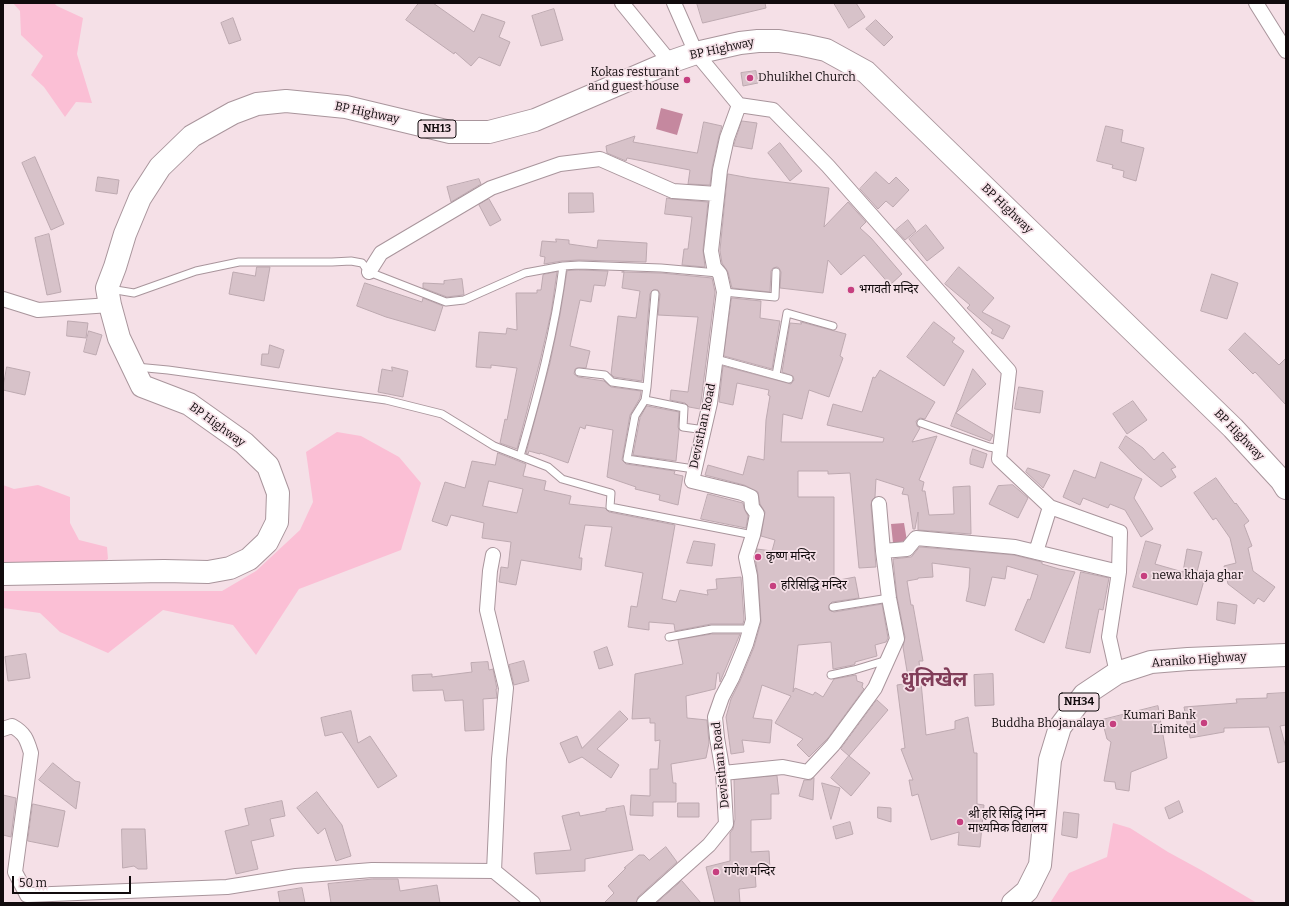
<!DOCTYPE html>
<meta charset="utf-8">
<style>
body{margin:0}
#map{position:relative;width:1289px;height:906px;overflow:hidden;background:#f5e0e7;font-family:Bitter,serif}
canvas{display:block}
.frame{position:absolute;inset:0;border:4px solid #110b0d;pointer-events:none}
.scale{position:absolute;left:12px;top:876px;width:119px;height:18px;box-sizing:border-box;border:2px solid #110b0d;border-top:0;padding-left:5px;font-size:12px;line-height:14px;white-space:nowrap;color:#110b0d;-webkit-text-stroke:3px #f5e0e7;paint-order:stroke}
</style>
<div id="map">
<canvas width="1289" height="906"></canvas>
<div class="frame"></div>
<div class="scale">50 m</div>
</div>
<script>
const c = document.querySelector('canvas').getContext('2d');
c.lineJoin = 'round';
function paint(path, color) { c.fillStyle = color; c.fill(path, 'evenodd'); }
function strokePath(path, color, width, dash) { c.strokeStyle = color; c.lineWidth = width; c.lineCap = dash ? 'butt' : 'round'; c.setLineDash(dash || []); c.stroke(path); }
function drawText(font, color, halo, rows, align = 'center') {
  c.font = font + ' Bitter,"Noto Sans Devanagari",serif'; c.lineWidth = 3.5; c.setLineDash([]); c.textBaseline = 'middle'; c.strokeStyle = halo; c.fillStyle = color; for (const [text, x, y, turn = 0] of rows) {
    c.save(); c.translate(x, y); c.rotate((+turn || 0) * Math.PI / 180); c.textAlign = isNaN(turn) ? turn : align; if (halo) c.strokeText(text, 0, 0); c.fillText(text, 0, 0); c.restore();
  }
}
const green = new Path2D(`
 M13 3H54L57 6 83 18 77 54 92 103 76 102 65 117 44 87 31 75 43 56 21 35 20 11Z
 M337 432 361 436 399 457 421 483 401 550 299 589 256 655 233 625 163 610 108 653 60 632 40 613 3 608V591H222L256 571 300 530 313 502 306 452Z
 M3 485 14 489 38 485 70 497V523L79 540 107 547 108 559 95 567 3 566Z
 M1113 823 1130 828 1168 852 1201 870 1257 903H1050L1069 873 1107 857Z`);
const water = new Path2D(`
 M661 108 683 114 677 135 656 129Z
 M904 523 907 541 893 543 891 524Z`);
const building = new Path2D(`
 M419 3H433L474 32 482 14 505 22 499 37 510 42 500 66 479 57 471 66 455 52 454 54 406 20Z
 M697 3H765L766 8 703 23Z
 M834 3H856L865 17 849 28Z
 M554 9 563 40 541 46 532 16Z
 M233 18 241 40 229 44 221 23Z
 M876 20 893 37 884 46 866 29Z
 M756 71 758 83 743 86 741 73Z
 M742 121 757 123 752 149 734 146Z
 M704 122 722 126 719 136 712 168 710 185 688 184 690 170 627 158 626 161 607 153 606 146 635 136 633 142 697 153Z
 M1106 126 1123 130 1121 142 1144 148 1136 181 1123 177 1124 171 1112 168 1113 165 1097 161Z
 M780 143 802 171 790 181 768 153Z
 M35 157 64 224 51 230 22 163Z
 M876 172 889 184 896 177 909 190 893 207 886 201 878 209 860 189Z
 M728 174 750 178 829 188 824 227 848 202 866 222 860 228 871 238 902 274 890 285 864 255 841 275 828 260 823 293 780 288 781 272 779 268 777 267 773 268 771 271 770 292 732 288 728 272 722 263 720 251Z
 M98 177 119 180 117 194 96 191Z
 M479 179 481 184 451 202 447 187Z
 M569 193H593L594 212 569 213Z
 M667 198 672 199 708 202 703 250 705 267 682 265 684 249H688L692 217 665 214Z
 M489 199 501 220 490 226 479 205Z
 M908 220 916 231 905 240 896 230Z
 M926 225 944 248 927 261 909 239Z
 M49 234 61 292 47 295 35 238Z
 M556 239 569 240V244L597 248 598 240 647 243 646 262 579 260 562 261 544 264 545 257 540 256 542 241 556 242Z
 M257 267H270L264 301 229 294 233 272 255 276Z
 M959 267 994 298 982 312 1010 326 1003 339 991 333 993 330 967 308 970 305 945 284Z
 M579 270 608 271 605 286 594 285 591 302 580 300 570 346 590 351 586 368H577L575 369 574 374 578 377 604 381 611 387 641 391 640 398 630 415 622 460 626 464 675 471 674 474 683 476 678 505 659 500 660 495 635 489 636 487 607 477 613 430 586 425 585 429 580 427 568 463 540 453V454L529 451 528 454 526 453 550 363 560 315 567 271Z
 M557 272 551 313 540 361 517 449 500 443 505 419 507 420 517 368 491 365V368L476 367 479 332 506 334 507 328 517 330 516 293H537V290H541L543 275Z
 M622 272 661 273 712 278 715 292 700 409 689 407 685 403 670 400 671 390 688 392 698 317 658 315 660 294 658 290H653L650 294 642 381 614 377 611 374 618 316 636 318 640 291 622 288 624 272Z
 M1212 274 1238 283 1227 319 1201 311Z
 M462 279 464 295H463L447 297 423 288V283L444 284V281Z
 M365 283 422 302 423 298 443 306 435 331 386 317 357 306Z
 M732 298 761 301 760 318 780 321 772 369 724 356Z
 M68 321 88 323 86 338 67 336Z
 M801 322 846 334 840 356 843 358 829 397 809 390 802 419 783 414 781 442H883L884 438 827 425 833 404 862 412 873 377 875 378 880 370 935 402 925 419 920 418 916 421 917 426 920 428 912 442 937 436 919 480 924 482 922 491H925L929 515 954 514 953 487 970 486 971 534 918 530V512L915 529H913L908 495 902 494 904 488 876 479 875 497 872 500 871 505 876 567 859 568 850 473 828 474V471H798V497H834V581L855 577 859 598 832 602 829 605V610L834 612 882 604 888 638 886 642 875 645 877 656 855 662V664L853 665 833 669 831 642 798 645 793 692 795 688 813 695 815 692 823 697 834 679 856 675 857 681 863 683 862 687 864 689 828 738 809 757 797 745 803 739 775 723 791 696 762 685 753 718 772 720 770 743 742 740 744 752 731 754 726 717 731 699 740 681 754 647 761 622 758 575 755 557 757 549 772 551 775 540 761 536 765 512 760 504 758 492 744 485 705 475 708 465 743 475 748 456 764 460 766 420 770 396 768 395 769 390 737 383 733 405 719 402 723 366 791 384 794 380 793 376 782 372 790 323 801 324Z
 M934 322 955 338 952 342 964 351 944 386 907 357Z
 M89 331 102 335 96 355 84 352Z
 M1245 333 1279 365 1286 358V405L1255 372 1253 374 1229 350Z
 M270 345 284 350 279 368 261 365 262 354H268Z
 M7 367 30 372 25 395 3 390Z
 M392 367 408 371 403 397 378 392 382 369 392 371Z
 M973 369 986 384 956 413Z
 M1019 387 1043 391 1040 413 1015 409Z
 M1133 401 1147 420 1127 434 1113 414Z
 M647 406 679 412 678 427 679 430 676 461 633 455 640 418Z
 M956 413 993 435 990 441 951 426Z
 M1126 436 1143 448 1154 460 1163 452 1176 467 1171 469 1176 477 1161 487 1138 468 1119 448Z
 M973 449 987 454 983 468 970 464V459Z
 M498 453 526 464 523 476 546 481 544 490 571 496 569 504 605 508 609 512 675 525 662 599 676 602 680 590 708 595 707 590 717 589 716 579 741 577 744 619 743 624H711L675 631 674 624 649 622V630L628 627 631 606 637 607 643 573 605 566 612 527 585 525 579 558H582L581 570 521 560 516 585 499 582 501 567 508 568 511 542 482 538 484 523 451 515 447 526 432 521 445 482 465 488 472 461 495 465ZM489 481 523 489 517 513 483 506Z
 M1101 462 1142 479 1134 498 1153 529 1141 537 1125 510 1110 504 1108 508 1083 498 1080 505 1063 497 1074 470 1095 478Z
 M1028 468 1050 475 1043 488 1026 472Z
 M1216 478 1235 504 1236 503 1249 521 1244 525 1252 546 1248 548 1253 571 1275 587 1264 602 1258 598 1254 604 1228 584 1224 566 1236 563 1230 538 1216 518 1213 520 1194 493Z
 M1013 485 1028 498 1018 518 989 504 998 486Z
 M708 494 743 503 744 508 748 516 746 528 701 519Z
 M694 541 715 544 712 566 687 563Z
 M1146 541 1161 545 1155 564 1183 572 1187 549 1202 552 1197 572 1207 570 1197 605 1133 587Z
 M920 547 1014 555 1042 562V564L1059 569 1075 572 1044 643 1015 630 1028 599 1030 600 1038 575 1007 566 1005 579 992 577 985 606 966 601 969 587 970 568 932 563 933 577 918 578V579L907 581 911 605H913L923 661H919L926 735 955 729V721L968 717 974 753H977V804L984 805 980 847 958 845 959 832 931 840 918 794 912 796 909 780H913L901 749 905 748 897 685 909 683 903 647 905 637 897 597 893 559 911 557Z
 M1081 572 1109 578 1103 610 1099 609 1090 653 1066 648Z
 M1218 602 1237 605 1235 624 1217 620Z
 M712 634H740L720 682 719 673H717L715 689 686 696 687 718 707 720 709 743 706 758 671 764 673 783H676V802H653V816L630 815 631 795 650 796V769H658L660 740 655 741V723H650V718L632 719 635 674 683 664 678 640Z
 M607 647 613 665 599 669 594 652Z
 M26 654 30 678 8 681 5 657Z
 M524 661 529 681 514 685 509 665Z
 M488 662 489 670 493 669 497 689H496L497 698 483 699 484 730 465 731 463 700 445 701 443 690 413 691 412 675 432 674V677L472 672 471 663Z
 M993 674 994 705 975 706 974 675Z
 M1286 693V725L1280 726 1286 748V761L1278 763 1269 727 1224 728V732L1190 738 1184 707 1237 703 1236 699 1267 698V694Z
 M877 700 888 710 849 756 841 749Z
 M1158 706 1167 758 1131 772 1129 791 1116 789 1115 782 1104 781 1111 742 1107 739 1102 720Z
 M351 711 358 743 370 736 397 776 378 788 342 732 325 736 321 718Z
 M620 711 628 719 597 749 619 765 611 778 582 757 569 763 560 743 577 736 582 748Z
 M849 756 870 773 851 796 831 778Z
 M53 763 75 781 80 782 76 809 39 780Z
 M777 776 779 794H771V819L751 820V852L769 851 770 870 755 871 756 887 739 889 740 903H715L706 867 730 861V833L733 829 735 819 734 780Z
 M814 778 813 800 799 796 804 780H810Z
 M822 783 840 788 831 819Z
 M317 792 342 825 351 856 336 861 325 828 318 834 297 808Z
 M3 795 16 798 11 837 3 835Z
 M282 801 285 816 270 819 274 836 251 841 258 869 236 874 225 831 249 825 245 809Z
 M1179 801 1183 812 1169 819 1165 808Z
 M678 803H699V817H678Z
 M33 804 65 811 58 847 28 841Z
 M624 806 633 850 585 859V871L536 874 534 853 571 850 562 816 579 812 580 816 606 811V809Z
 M878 807 891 808V822L878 818Z
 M1064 812 1079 814 1077 838 1062 835Z
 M850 822 853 834 836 839 833 827Z
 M122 829H145L147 869H138L134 866 123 868Z
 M666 847 677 862 638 897 636 903H604L614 893 608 886 626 868H624L639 855H644L649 860Z
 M373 879H398L400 891 437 885 440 903H331L328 884Z
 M682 881 701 903H657Z
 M302 888 305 903H280L278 892Z`);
const lane = new Path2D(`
 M110 289 134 293 196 271 239 262H332L351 261 362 263 369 272 446 302 464 300 525 273 563 266 579 265 661 268 718 273
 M724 292 775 297 776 272
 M716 359 789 379
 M136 367 168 370 386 400 442 414 494 446 548 467 562 479 611 493 610 507 753 535
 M579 372 605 375 612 382 647 387 655 294
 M776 375 787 313 833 326
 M647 387 645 400 684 408 683 427 705 430
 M645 400 635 416 627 459 694 469
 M921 423 989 447 995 448 997 453
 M520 456C538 394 555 331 563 266
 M833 607 889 598
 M669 637 712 629H751
 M831 675 854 670 887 660`);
const street = new Path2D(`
 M622 3 670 62
 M674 3 696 53 739 105 773 110 828 166 1009 371 999 459 1050 507 1120 532 1119 572 1109 637 1117 673
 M1256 3 1286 51
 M369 272 381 253 491 188 560 164 600 159 673 191 717 194
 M3 299 38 310 110 305
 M883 551 907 549 916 538 1015 547 1119 572
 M1036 552 1050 507
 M493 555 490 571 487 610 506 688 499 759 494 871
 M3 729 12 726C25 733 27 740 31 753L15 872 27 895 227 887 296 876 372 870 494 871 533 903
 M723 773 783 767 808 772 833 745 875 688 897 639 889 598 883 551 879 504
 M644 903 709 845 726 824 723 773 717 738 715 717 722 697 732 678 746 644 753 620 750 576 746 557 753 535 757 514 752 507 751 497 742 493 692 481 710 403 724 292 720 274 714 267 711 251 720 170 727 138 739 105`);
const highway = new Path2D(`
 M3 574 164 571 208 572 230 568 249 559 267 542 277 522 278 493 268 466 244 443 189 404 142 386 119 338 110 305 107 288 115 267 125 234 140 198 160 167 192 136 233 113 257 104 286 101 346 107 450 132H489L535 120 670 62 696 53 740 43 758 41H779L803 45 826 50 866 72 1233 428 1281 480 1286 488
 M1013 903 1027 891 1040 865 1050 760 1060 727 1084 695 1117 673 1151 662 1188 659 1286 655`);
const markers = [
 [750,78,4,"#c63f7f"],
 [687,80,4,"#c63f7f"],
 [851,290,4,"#c63f7f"],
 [758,557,4,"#c63f7f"],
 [1144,576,4,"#c63f7f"],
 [773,586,4,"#c63f7f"],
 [1204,723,4,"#c63f7f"],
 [1113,724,4,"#c63f7f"],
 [960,822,4,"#c63f7f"],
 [716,872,4,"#c63f7f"]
];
const shields = [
 [437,129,38],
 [1079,702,40]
];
const shieldNames = [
 ["NH13",437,129],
 ["NH34",1079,702]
];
const streetNames = [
 ["BP Highway",722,49,-12],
 ["BP Highway",367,113,12],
 ["BP Highway",1007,209,44],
 ["BP Highway",217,425,36],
 ["Devisthan Road",703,426,-78],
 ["BP Highway",1239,435,46],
 ["Araniko Highway",1199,660,-4],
 ["Devisthan Road",721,765,-96]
];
const poiNames = [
 ["Kokas resturant",679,73,"right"],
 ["and guest house",679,87,"right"],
 ["Dhulikhel Church",758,78],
 ["भगवती मन्दिर",859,290],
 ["कृष्ण मन्दिर",766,557],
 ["newa khaja ghar",1152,576],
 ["हरिसिद्धि मन्दिर",781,586],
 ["Kumari Bank",1196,716,"right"],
 ["Limited",1196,730,"right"],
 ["Buddha Bhojanalaya",1105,724,"right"],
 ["श्री हरि सिद्धि निम्न",968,815],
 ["माध्यमिक विद्यालय",968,829],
 ["गणेश मन्दिर",724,872]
];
const townNames = [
 ["धुलिखेल",934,680]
];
paint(green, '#fbbfd5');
paint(water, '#c5889f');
paint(building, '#d7c2c9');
strokePath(building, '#bda9b0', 1);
strokePath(lane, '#a9959c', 9);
strokePath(street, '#a9959c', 16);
strokePath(highway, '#a9959c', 24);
strokePath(lane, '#fff', 7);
strokePath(street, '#fff', 14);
strokePath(highway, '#fff', 22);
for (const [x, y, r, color] of markers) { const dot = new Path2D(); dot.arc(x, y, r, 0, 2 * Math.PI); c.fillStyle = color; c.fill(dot); strokePath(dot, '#f5e0e7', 1.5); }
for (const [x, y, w] of shields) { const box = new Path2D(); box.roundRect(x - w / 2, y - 9, w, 18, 3); c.fillStyle = '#f5e0e7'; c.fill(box); strokePath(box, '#110b0d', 1); }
drawText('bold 11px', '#110b0d', null, shieldNames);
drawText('12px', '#110b0d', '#f5e0e7', streetNames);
drawText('12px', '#110b0d', '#f5e0e7', poiNames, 'left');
drawText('bold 20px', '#813d59', '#f5e0e7', townNames);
</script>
